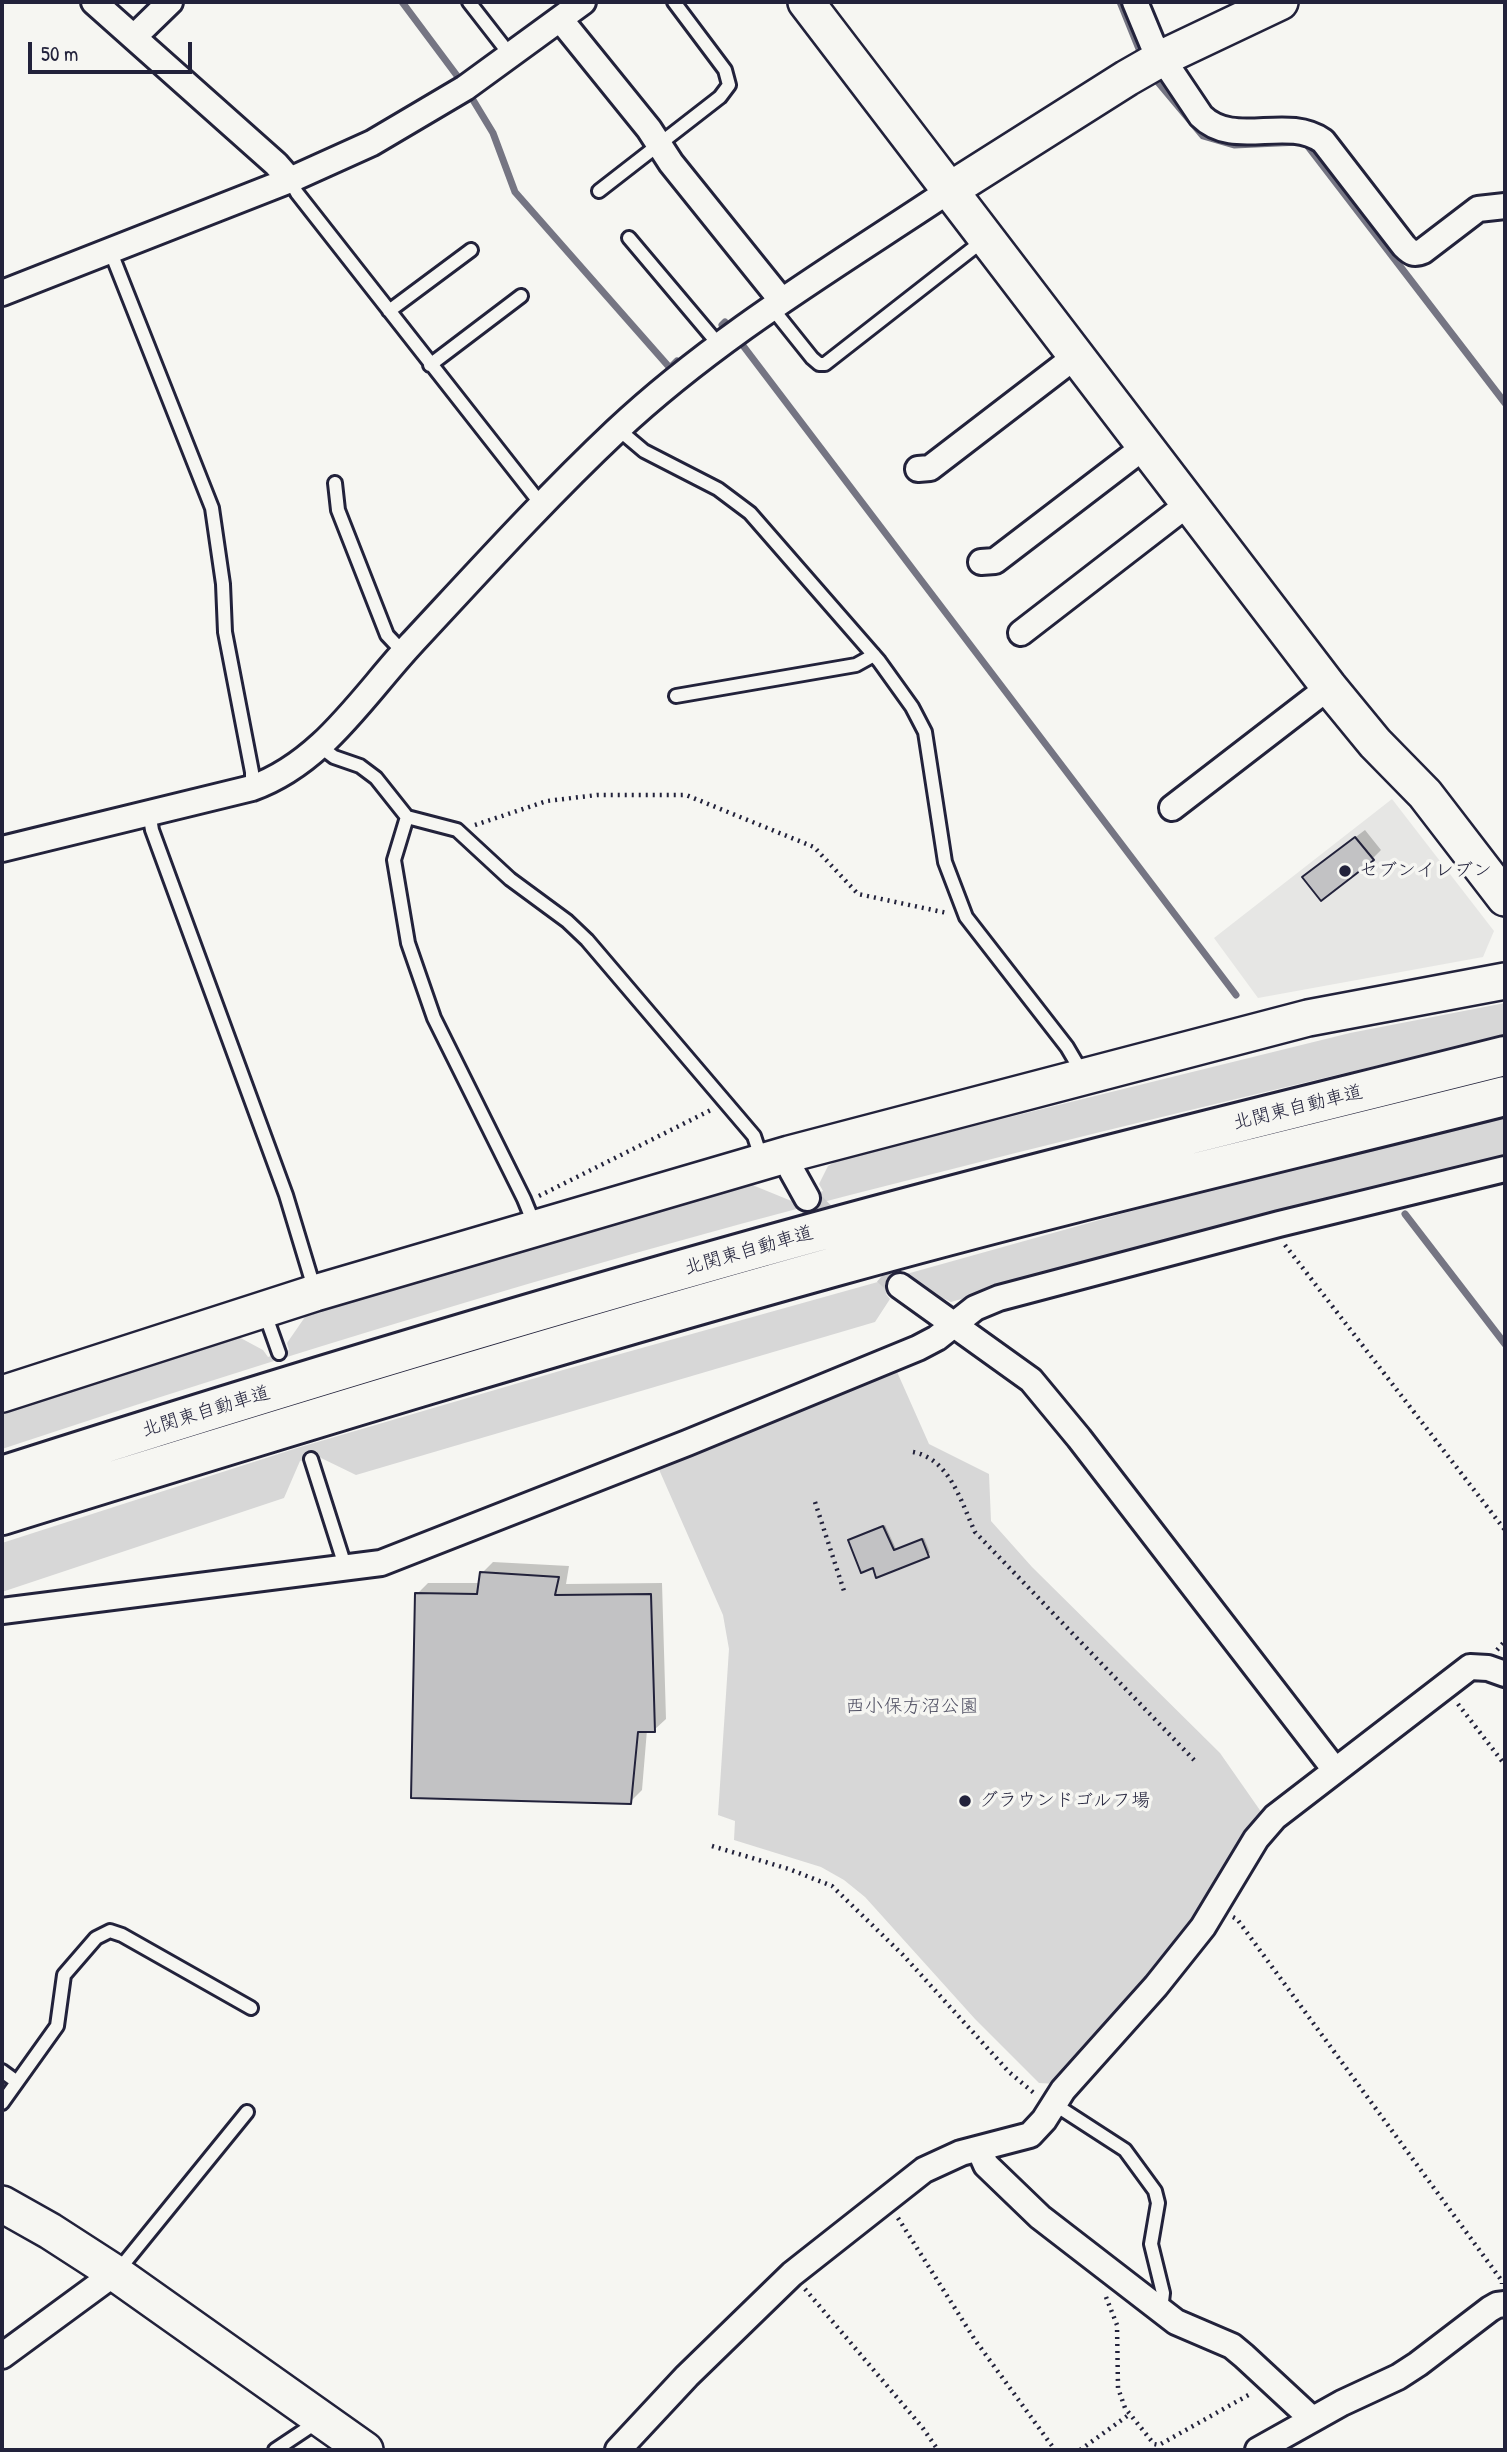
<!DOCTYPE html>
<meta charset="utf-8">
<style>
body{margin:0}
#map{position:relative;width:1507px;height:2452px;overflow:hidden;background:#f6f6f2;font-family:"Patrick Hand",sans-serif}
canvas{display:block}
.frame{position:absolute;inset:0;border:4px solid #22223b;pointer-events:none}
.scale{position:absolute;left:28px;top:42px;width:164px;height:32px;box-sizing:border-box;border:4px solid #22223b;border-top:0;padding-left:9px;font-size:21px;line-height:24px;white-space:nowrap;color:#22223b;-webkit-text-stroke:5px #f6f6f2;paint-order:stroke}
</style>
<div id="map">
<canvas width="1507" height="2452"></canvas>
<div class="frame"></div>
<div class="scale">50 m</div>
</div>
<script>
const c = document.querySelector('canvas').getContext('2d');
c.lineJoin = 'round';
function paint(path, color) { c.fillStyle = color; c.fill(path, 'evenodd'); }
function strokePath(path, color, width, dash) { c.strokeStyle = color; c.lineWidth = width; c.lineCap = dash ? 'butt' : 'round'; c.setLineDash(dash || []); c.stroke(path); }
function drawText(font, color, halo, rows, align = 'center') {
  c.font = font + ' "Patrick Hand","Klee One",sans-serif'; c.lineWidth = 7; c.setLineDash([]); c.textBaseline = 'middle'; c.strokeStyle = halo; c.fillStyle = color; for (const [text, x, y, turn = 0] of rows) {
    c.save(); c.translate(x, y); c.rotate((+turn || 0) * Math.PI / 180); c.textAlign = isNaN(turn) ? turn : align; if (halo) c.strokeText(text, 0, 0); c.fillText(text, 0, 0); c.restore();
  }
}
const built = new Path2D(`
 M1392 799 1494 931 1483 957 1258 998 1214 938Z`);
const green = new Path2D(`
 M1505 1003V1036C1286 1086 1068 1139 850 1195 565 1269 282 1356 2 1449V1412L235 1335 263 1350 268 1357 289 1350 287 1343 305 1317 341 1304 745 1182 794 1202 823 1191 819 1184 828 1166 840 1159 1350 1033Z
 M1505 1117V1157L1213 1227 951 1302 919 1287 912 1280 886 1294 890 1299 875 1322 356 1475 319 1457 300 1461 284 1498 2 1592V1543L297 1448 563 1370 1196 1193Z
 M894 1365 929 1444 989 1474 991 1521 1032 1567 1220 1753 1264 1816 1210 1900 1057 2084 1039 2083 975 2019 865 1897 844 1880 821 1867 734 1840 735 1821 718 1815 729 1649 723 1615 657 1465Z`);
const shadow = new Path2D(`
 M1365 830 1381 850 1372 859 1313 869Z
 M885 1525 896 1549 924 1538 930 1553 874 1566 850 1540Z
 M493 1562 569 1566 566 1584 662 1583 666 1719 654 1730H647L642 1790 630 1802 417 1594 428 1583H480L482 1573Z`);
const stream = new Path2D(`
 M402 2 458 77
 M1120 2 1139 49
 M1157 81 1203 136 1234 145 1300 142 1307 145 1505 403
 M470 95 493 133 515 192 670 368 677 361
 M722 325 725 322 727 325
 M741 343 1236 995
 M1405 1214 1505 1344`);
const building = new Path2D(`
 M1355 837 1374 860 1321 901 1302 877Z
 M883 1526 894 1550 922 1539 929 1557 876 1578 873 1568 861 1573 848 1540Z
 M480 1572 559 1577 555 1595 651 1594 655 1732H638L631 1804 411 1798 415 1593 477 1594Z`);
const streetTunnel = new Path2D(`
 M807 1198 844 1236 900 1286`);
const path = new Path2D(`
 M475 825 547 801 597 795H686L814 847 858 894 947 913
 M539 1196 713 1109
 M1285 1245 1505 1530
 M913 1452C950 1459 961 1502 975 1532L1194 1760
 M815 1502 844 1591
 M1497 1650 1505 1641
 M1458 1704 1505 1765
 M712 1846 789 1869 832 1886 903 1955 1009 2072 1035 2094
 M1233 1917 1237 1919 1502 2281V2284
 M898 2218 975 2340 1055 2450
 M805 2289 922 2427 938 2450
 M1106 2297 1117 2325 1118 2388 1125 2408 1154 2444 1159 2445 1252 2393
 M1080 2450 1130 2414`);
const lane = new Path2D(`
 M469 2 511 56
 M290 180 297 193 541 504
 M599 191 720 97 729 85 725 70 674 2
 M629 238 720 346
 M110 250 212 508 223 584 225 632 252 772V788
 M772 308 812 358 819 364H825L985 239
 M389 311 471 250
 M430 365 521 296
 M618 429 644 451 718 489 750 513 879 661 912 707 925 732 945 862 966 917 1067 1047 1077 1064 1079 1075
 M335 483 338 510 387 635 403 652
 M676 696 856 665 874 655
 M321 747 334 757 360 766 376 778 407 817 457 830 510 879 567 921 587 940 754 1136 762 1160
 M149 812 152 830 286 1195 315 1291
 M407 817 394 860 408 943 434 1018 524 1199 535 1226
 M264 1311 279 1353
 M311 1459 346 1569
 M2 2071 17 2082
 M2 2103 57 2026 64 1975 96 1938 110 1931 122 1935 251 2008
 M1054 2104 1125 2150 1155 2191 1158 2203 1151 2244 1163 2293 1161 2310
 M117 2272 247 2112
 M275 2450 308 2428 318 2419`);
const street = new Path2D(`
 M94 2 276 164 290 180
 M1135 2 1152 43 1201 116C1234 149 1286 115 1323 141L1404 246C1411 253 1414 255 1423 251L1478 209 1505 206
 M560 19 649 129 671 163 782 301
 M134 37 170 2
 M2 293 290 180 372 143 465 88 583 2
 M918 469 930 468 1076 356
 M981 562 995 561 1144 447
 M1021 633 1188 504
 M1172 808 1329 687
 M2 849 252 788C322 763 362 697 411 644 478 572 544 499 616 431 716 337 836 266 950 190
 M789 1154 792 1171 807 1198
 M900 1286 1031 1380 1079 1438 1335 1770
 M2 1611 381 1563 687 1443 918 1348 937 1338 975 1308 999 1298 1279 1224 1505 1169
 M979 2149 986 2165 1040 2217 1176 2322 1232 2346 1244 2356 1312 2419
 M2 2356 115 2273
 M618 2450 687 2376 792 2274 924 2170 961 2153 1030 2135 1044 2120 1063 2090 1156 1986 1203 1927 1256 1839 1275 1817 1470 1667 1488 1668 1505 1674
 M1258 2450 1342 2403 1398 2377 1418 2364 1490 2309 1497 2305 1505 2304`);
const secondary = new Path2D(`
 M806 2 1329 687 1375 743 1425 794 1505 898
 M950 190 1127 78 1162 58 1280 2
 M2 1394 315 1293 789 1154 1308 1018 1505 981
 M2 2204 50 2231 115 2273 365 2450`);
const highway = new Path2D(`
 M2 1476C271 1390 541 1308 813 1233 1043 1170 1274 1114 1505 1056
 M2 1515C279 1429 556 1344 836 1266 1058 1204 1282 1152 1505 1096`);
const markers = [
 [1345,871,7,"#22223b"],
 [965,1801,7,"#22223b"]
];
const poiNames = [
 ["セブンイレブン",1359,871],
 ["グラウンドゴルフ場",979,1801]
];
const streetNames = [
 ["北関東自動車道",1298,1108,-14],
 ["北関東自動車道",749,1251,-16],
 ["北関東自動車道",206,1412,-17]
];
const parkNames = [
 ["西小保方沼公園",912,1707]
];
paint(built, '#e6e6e4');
paint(green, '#d7d7d7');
paint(shadow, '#0003');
strokePath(stream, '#757583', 7);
paint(building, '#c2c2c4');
strokePath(building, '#22223b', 2);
strokePath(streetTunnel, '#cccccd', 24, [24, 12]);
strokePath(lane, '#22223b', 18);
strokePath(street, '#22223b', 30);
strokePath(secondary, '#22223b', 40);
strokePath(highway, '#22223b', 44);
strokePath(path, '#22223b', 4.5, [2, 5]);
strokePath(lane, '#f6f6f2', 12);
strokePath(street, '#f6f6f2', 24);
strokePath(secondary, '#f6f6f2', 35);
strokePath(highway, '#f6f6f2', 38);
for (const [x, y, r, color] of markers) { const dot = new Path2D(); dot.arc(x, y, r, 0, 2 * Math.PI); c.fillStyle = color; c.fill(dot); strokePath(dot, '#f6f6f2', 2.5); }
drawText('19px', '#22223b', '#f6f6f2', poiNames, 'left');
drawText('19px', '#22223b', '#f6f6f2', streetNames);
drawText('19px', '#4f4f62', '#f6f6f2', parkNames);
</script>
